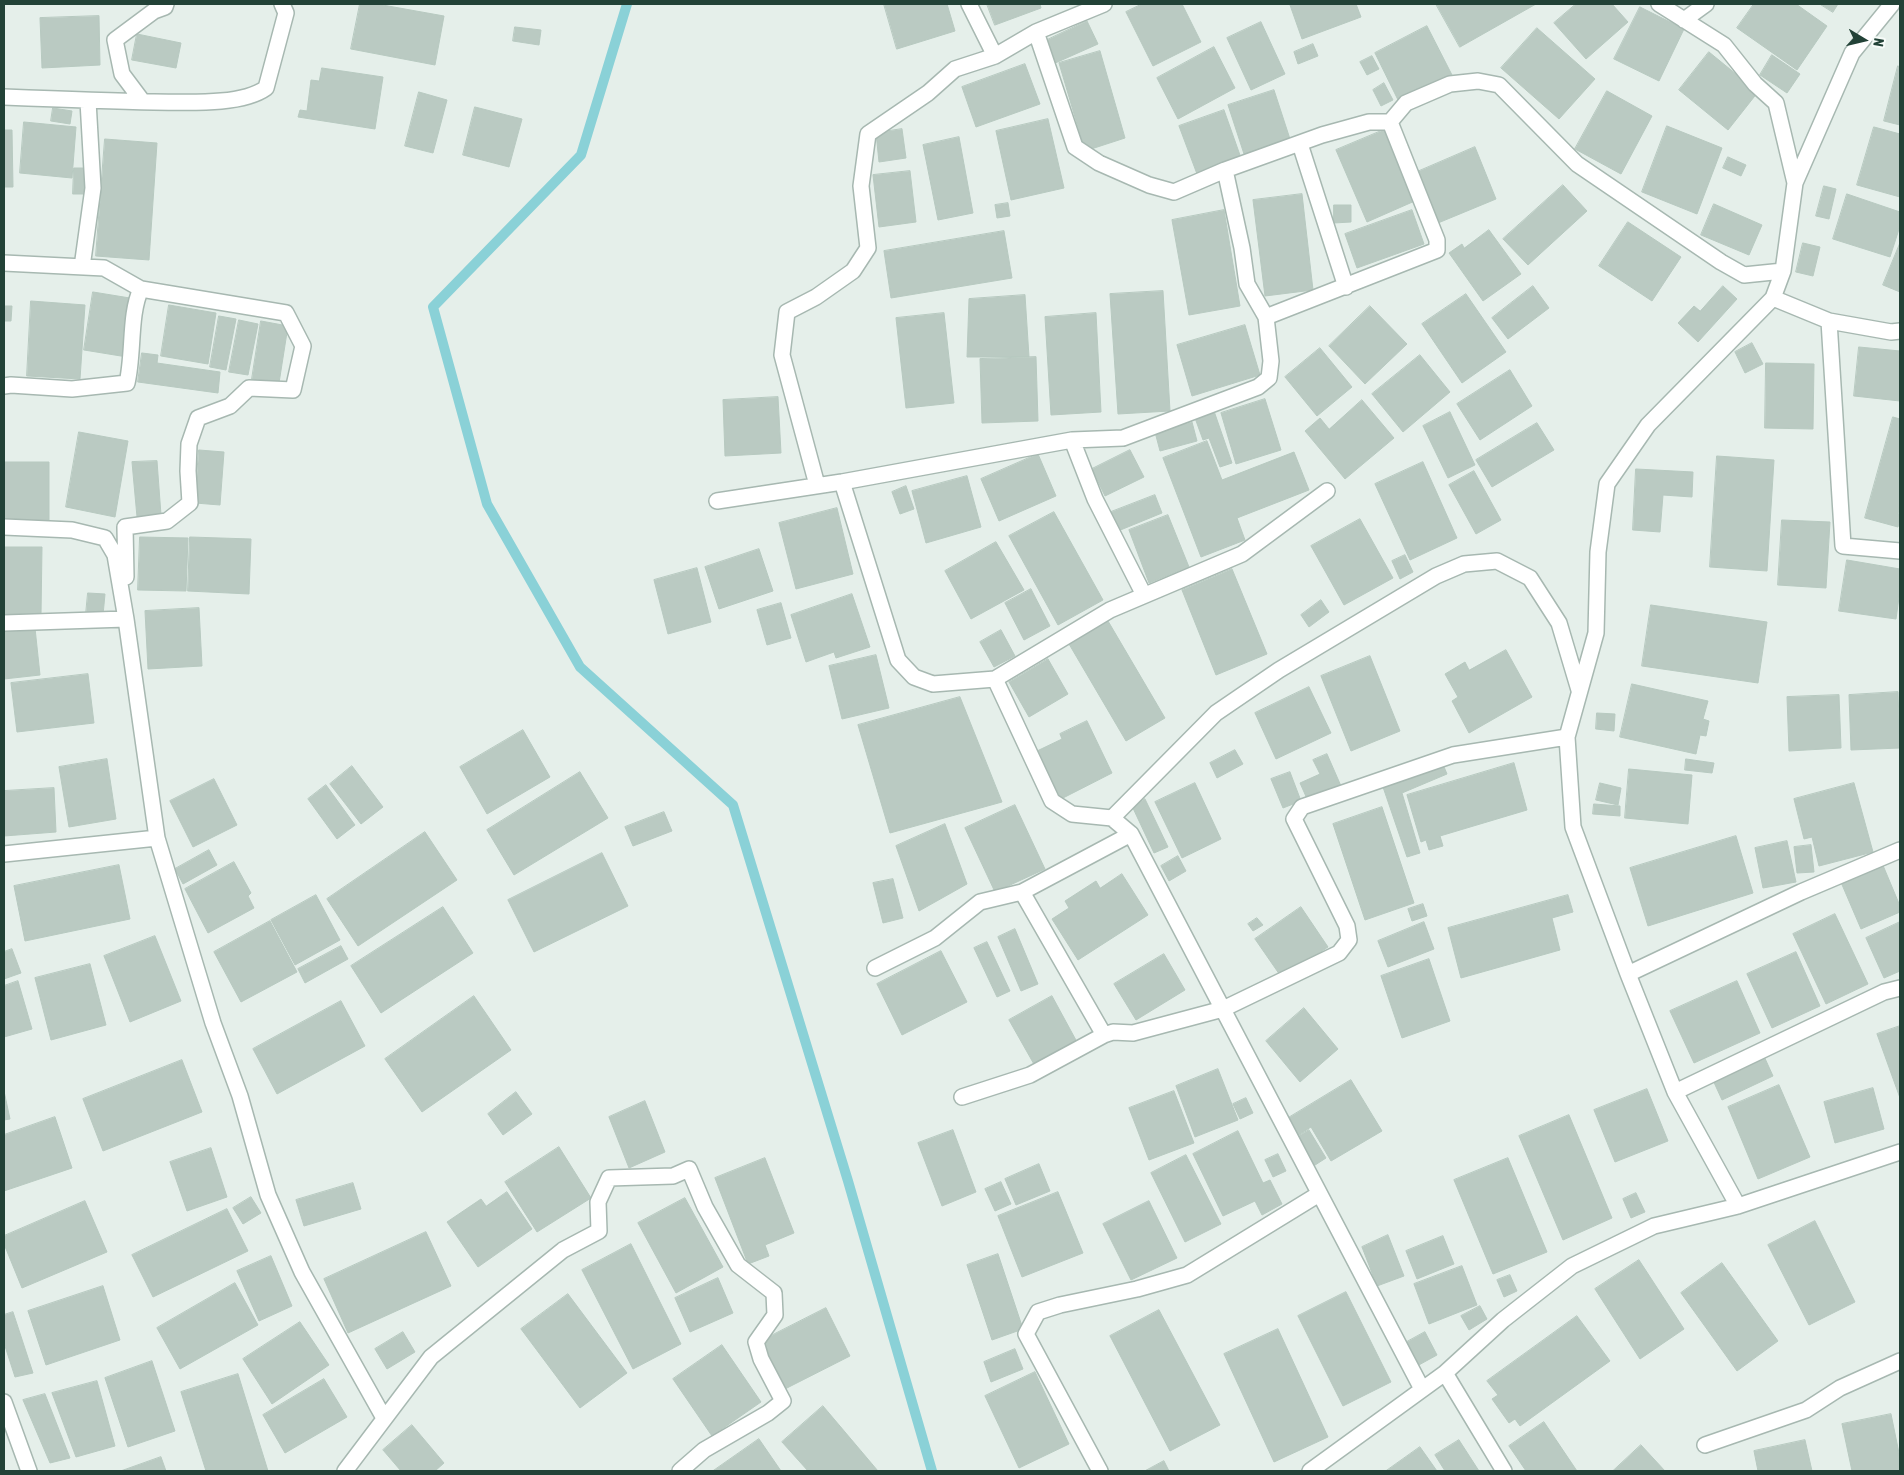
<!DOCTYPE html>
<html>
<head>
<meta charset="utf-8">
<style>
  body { margin:0 }
  #map { position:relative; width:1904px; height:1475px; overflow:hidden; background:#e5efea; font-family:"Asap Condensed",sans-serif }
  canvas { display:block }
  .frame { position:absolute; inset:0; border:5px solid #224237; pointer-events:none }
  .north { position:absolute; left:1839px; top:15px; width:50px; height:50px; -webkit-text-stroke:4px #f6fbf8; paint-order:stroke; rotate:99deg; font-size:14px; font-weight:700; line-height:20px; text-align:center; color:#224237 }
  .north::after { content:''; display:block; margin:auto; width:18px; height:22px; background:#224237; clip-path:polygon(50% 0,100% 100%,50% 72%,0 100%) }
</style>
</head>
<body>
<div id="map">
<canvas width="1904" height="1475"></canvas>
<div class="frame"></div>
<div class="north">N</div>
</div>
<script>
const context = document.querySelector('canvas').getContext('2d');
context.lineJoin = 'round';
function stroke(path, color, width, dash) {
  context.strokeStyle = color;
  context.lineWidth = width;
  context.lineCap = dash ? 'butt' : 'round';
  context.setLineDash(dash || []);
  context.stroke(path);
}
function paint(path, color) {
  context.fillStyle = color;
  context.fill(path, 'evenodd');
}
stroke(new Path2D(`
  M627,4l-46,151 -148,152 54,197 93,163 153,138 115,376 84,290`), '#8ad1d7', 10);
const building = new Path2D(`
  M360,4h17l67,12 -9,49 -84,-16z
  M884,4h63l8,27 -58,18z
  M987,4h53l1,4 -46,17z
  M1142,4h40l19,38 -48,24 -27,-54z
  M1294,4h62l5,13 -59,22 -12,-34z
  M1436,4h100l-76,43z
  M1576,4h36l16,18 -42,37 -32,-36z
  M1754,4h42l31,22 -30,44 -60,-42z
  M1820,4h18l-5,8z
  M1640,7l44,22 -25,52 -45,-22z
  M99,16l1,49 -58,3 -2,-50z
  M1087,21l11,23 -45,20 -10,-22z
  M1261,22l24,52 -34,16 -24,-52z
  M1427,26l25,49 -53,27 -24,-49z
  M515,27l26,3 -2,15 -26,-4z
  M1537,28l58,51 -36,40 -58,-51z
  M137,34l44,9 -5,25 -44,-8z
  M1313,44l5,12 -20,8 -4,-12z
  M1214,47l21,41 -57,31 -21,-41z
  M1100,51l25,87 -40,13 -26,-88z
  M1709,52l49,40 -30,38 -49,-40z
  M1772,55l28,19 -13,19 -27,-18z
  M1372,56l7,13 -12,6 -7,-13z
  M1025,64l15,40 -64,23 -14,-40z
  M1898,66l2,1v58l-16,-4z
  M322,68l61,9 -8,52 -77,-12 2,-7 7,1 4,-31 8,1z
  M1384,83l9,17 -12,6 -8,-16z
  M1274,90l16,49 -46,15 -16,-49z
  M1607,91l45,25 -31,58 -46,-25z
  M419,92l28,8 -14,53 -28,-7z
  M475,107l47,12 -13,48 -46,-12z
  M53,108l19,3 -2,13 -19,-3z
  M1224,110l17,48 -44,16 -18,-48z
  M1048,119l16,69 -53,12 -15,-69z
  M24,122l52,5 -4,51 -52,-5z
  M1667,126l55,22 -25,66 -55,-22z
  M1874,127l26,7v63l-43,-12z
  M902,129l4,29 -27,4 -3,-29z
  M1386,129l31,71 -50,22 -31,-72z
  M4,130h8l1,57h-9z
  M959,137l14,76 -35,7 -15,-75z
  M105,139l52,4 -8,117 -53,-4z
  M1475,147l21,52 -58,24 -21,-51z
  M1728,157l18,8 -5,11 -18,-8z
  M74,168h13v26h-14z
  M910,171l6,51 -37,5 -6,-52z
  M1563,185l24,26 -59,54 -25,-26z
  M1824,186l12,3 -7,30 -13,-3z
  M1302,194l11,96 -48,6 -12,-96z
  M1847,194l53,18v14l-10,31 -57,-18z
  M1008,203l2,13 -13,2 -2,-13z
  M1714,204l48,21 -13,30 -48,-20z
  M1334,205h17v17l-17,1z
  M1224,210l16,96 -51,9 -17,-95z
  M1412,210l12,34 -67,24 -12,-34z
  M1628,222l53,35 -29,44 -53,-35z
  M1489,230l32,44 -38,27 -34,-48 13,-9 2,4z
  M1004,231l8,47 -121,20 -7,-47z
  M1803,243l17,4 -7,29 -17,-4z
  M1900,243v49l-17,-7z
  M1533,286l16,22 -41,31 -16,-21z
  M1723,286l14,13 -39,43 -20,-19 16,-17 6,5z
  M1163,291l7,120 -52,3 -8,-120z
  M93,292l43,7 -9,58 -43,-7z
  M1466,294l40,58 -44,31 -40,-59z
  M1025,295l4,62h-62l2,-58z
  M31,301l54,4 -5,74 -53,-3z
  M169,305l47,8 -8,51 -47,-8z
  M4,306h8l-1,15h-7z
  M1370,306l37,38 -42,40 -36,-38z
  M944,313l10,90 -48,5 -10,-90z
  M1096,313l5,99 -50,3 -6,-98z
  M219,316l17,3 -10,51 -16,-3z
  M239,320l19,4 -10,51 -19,-3z
  M261,321l27,5 -9,57 -27,-4z
  M1245,325l15,50 -68,21 -15,-51z
  M1752,343l11,21 -18,9 -10,-21z
  M1859,347l41,4v50l-46,-5z
  M1320,348l32,39 -35,29 -32,-39z
  M142,353l16,2 -1,8 63,9 -2,21 -80,-11z
  M1420,355l30,37 -47,40 -31,-38z
  M1036,357l2,64 -56,2 -2,-64z
  M1766,363l48,1 -1,65 -48,-1z
  M1510,370l22,36 -52,34 -23,-36z
  M778,397l3,56 -56,3 -2,-56z
  M1265,399l16,51 -45,14 -15,-51z
  M1362,400l32,38 -49,41 -40,-48 15,-13 9,11z
  M1214,411l18,52 -12,4 -11,-29 -6,2 -8,-22z
  M1450,412l25,53 -27,13 -25,-52z
  M1893,417l7,2v86l-2,9h2v4l-2,9 -33,-9z
  M1192,422l5,19 -37,10 -5,-19z
  M1537,423l17,27 -62,37 -16,-27z
  M79,432l49,9 -13,76 -49,-10z
  M1207,441l15,39 72,-28 15,38 -72,28 8,22 -44,17 -38,-99z
  M199,450l25,2 -4,53 -25,-2z
  M1130,450l14,27 -39,19 -13,-27z
  M1038,454l18,42 -57,25 -18,-42z
  M1717,456l57,4 -7,111 -57,-4z
  M157,461l4,54 -24,2 -5,-55z
  M4,462h45v60h-45z
  M1423,462l34,76 -47,22 -35,-76z
  M1636,469l57,3 -1,25 -29,-2 -3,37 -27,-2z
  M1474,471l27,49 -25,14 -27,-49z
  M967,476l14,51 -55,16 -14,-52z
  M906,486l8,23 -14,5 -8,-22z
  M1155,495l7,18 -44,18 -7,-19z
  M837,508l16,66 -57,15 -17,-66z
  M1054,512l49,88 -45,25 -49,-89z
  M1168,515l21,52 -40,16 -20,-53z
  M1360,519l33,59 -49,27 -33,-59z
  M1782,520l48,2 -4,66 -48,-3z
  M140,537l48,1 -2,53 -48,-1z
  M190,537l61,2 -2,55 -61,-3z
  M996,542l28,48 -53,29 -26,-48z
  M4,547h38l-1,68h-37z
  M759,549l14,42 -54,18 -14,-42z
  M1405,555l8,17 -13,7 -8,-18z
  M1847,560l53,9v21l-4,29 -57,-8z
  M697,568l14,54 -43,12 -14,-54z
  M1232,569l35,85 -51,21 -34,-85z
  M1031,589l19,37 -26,14 -19,-37z
  M88,593l17,1 -2,21 -17,-1z
  M852,594l18,53 -34,11 -2,-6 -28,10 -15,-47z
  M1321,600l8,12 -20,15 -8,-12z
  M781,603l10,35 -24,7 -10,-35z
  M1651,605l116,17 -9,61 -116,-17z
  M199,608l3,58 -54,3 -3,-58z
  M1108,621l57,97 -39,23 -57,-97z
  M35,628l5,47 -36,4v-48z
  M1001,630l14,26 -21,11 -14,-25z
  M1506,650l26,47 -63,36 -17,-32 6,-4 -13,-23 20,-12 4,8z
  M876,655l13,53 -47,11 -13,-53z
  M1370,656l30,75 -49,20 -30,-75z
  M1048,659l20,35 -39,23 -20,-35z
  M88,674l6,49 -77,9 -6,-49z
  M1632,684l76,17 -5,18 6,2 -3,15 -6,-1 -4,19 -76,-17z
  M1309,687l22,46 -55,26 -21,-46z
  M1898,692l2,56 -49,2 -2,-55z
  M1839,695l2,53 -52,3 -2,-54z
  M960,697l42,105 -112,31 -32,-108z
  M1597,713l18,1 -1,17 -18,-2z
  M1087,721l25,52 -51,26 -24,-48 25,-12 -2,-5z
  M523,730l27,47 -63,37 -27,-47z
  M1235,750l8,14 -26,14 -7,-15z
  M1327,754l14,32 -33,15 -8,-18 20,-9 -7,-14z
  M107,759l9,60 -47,8 -10,-60z
  M1686,759l28,4 -2,10 -27,-3z
  M1442,762l5,12 -45,19 18,60 -13,4 -24,-70z
  M1514,763l13,47 -87,26 3,10 -14,4 -3,-10 -5,2 -14,-47z
  M352,766l31,41 -22,17 -31,-40z
  M1629,769l63,6 -4,49 -63,-6z
  M580,772l28,46 -94,57 -27,-45z
  M1290,772l11,29 -18,7 -12,-29z
  M214,779l23,46 -44,22 -23,-46z
  M1195,783l26,56 -39,19 -27,-56z
  M1600,783l21,5 -3,17 -22,-5z
  M1854,783l19,69 -54,14 -7,-29 -8,2 -10,-40z
  M326,785l29,40 -18,14 -29,-40z
  M54,788l2,44 -52,4v-45z
  M1145,799l23,48 -14,6 -22,-47z
  M1594,804l26,2v10l-27,-2z
  M1015,805l30,64 -50,23 -30,-64z
  M1382,807l32,96 -49,17 -32,-96z
  M664,812l8,19 -39,15 -8,-19z
  M945,824l22,60 -48,27 -23,-65z
  M425,832l32,48 -99,66 -31,-47z
  M1736,836l17,57 -105,33 -18,-58z
  M1787,841l9,41 -33,6 -8,-40z
  M1811,845l3,27 -17,1 -3,-26z
  M209,850l8,15 -34,19 -8,-15z
  M602,853l26,53 -94,46 -26,-52z
  M1178,856l8,15 -17,10 -8,-15z
  M234,862l17,31 -3,3 6,12 -46,25 -23,-44z
  M1882,863l18,43v6l-39,17 -21,-49z
  M119,865l11,54 -105,22 -11,-55z
  M1122,874l26,41 -70,45 -26,-41 17,-11 -4,-7 31,-20 4,7z
  M893,879l10,39 -20,5 -10,-40z
  M316,895l24,45 -45,25 -24,-45z
  M1568,895l5,17 -21,6 8,32 -99,28 -13,-50z
  M1423,904l4,12 -15,5 -4,-12z
  M443,907l30,46 -92,60 -30,-47z
  M1301,907l27,40 -46,31 -27,-39z
  M1835,914l33,70 -42,20 -33,-70z
  M1257,918l6,7 -10,6 -5,-7z
  M270,921l27,51 -56,30 -27,-50z
  M1424,922l10,27 -46,18 -10,-26z
  M1900,922v49l-16,7 -18,-40z
  M1015,929l23,55 -17,7 -23,-54z
  M155,936l26,65 -51,21 -26,-66z
  M987,942l23,49 -13,6 -23,-49z
  M341,946l7,13 -43,24 -7,-14z
  M12,949l9,24 -17,6v-27z
  M941,951l26,51 -65,33 -25,-51z
  M1796,952l24,54 -48,22 -25,-54z
  M1164,954l21,36 -49,30 -22,-36z
  M1429,959l21,62 -48,17 -21,-62z
  M90,964l16,61 -55,15 -16,-62z
  M18,981l14,48 -28,8v-51z
  M1737,981l23,52 -66,30 -24,-52z
  M474,996l37,54 -89,62 -37,-53z
  M1052,996l25,46 -42,24 -26,-46z
  M341,1001l24,45 -88,48 -24,-45z
  M1304,1008l34,41 -38,33 -34,-41z
  M1900,1026v72l-23,-64z
  M1763,1054l10,22 -51,24 -10,-22z
  M182,1060l20,52 -99,39 -20,-52z
  M1218,1069l20,51 -43,17 -19,-51z
  M1351,1080l31,51 -51,30 -20,-34 -16,10 -10,-17z
  M1779,1085l31,72 -52,22 -30,-72z
  M1873,1088l11,41 -49,14 -11,-41z
  M1647,1089l21,52 -53,21 -21,-52z
  M4,1091l6,28 -6,1z
  M1174,1091l20,52 -45,17 -20,-52z
  M516,1092l16,22 -29,21 -15,-21z
  M1246,1098l7,15 -13,6 -7,-15z
  M645,1101l20,51 -36,16 -20,-51z
  M1569,1115l43,103 -49,22 -44,-104z
  M55,1117l17,51 -68,23v-56z
  M953,1130l23,62 -34,14 -24,-63z
  M1309,1130l17,28 -14,9 -17,-29z
  M1238,1131l25,52 7,-3 12,24 -20,11 -7,-14 -32,15 -30,-62z
  M559,1147l32,51 -54,34 -32,-50z
  M211,1148l16,49 -40,14 -17,-49z
  M1278,1154l8,17 -13,6 -8,-17z
  M1186,1155l35,69 -36,18 -34,-69z
  M765,1158l29,75 -29,12 4,11 -21,8 -33,-86z
  M1508,1158l39,94 -54,22 -39,-94z
  M1039,1164l11,27 -34,14 -11,-26z
  M1001,1182l10,22 -16,7 -10,-22z
  M353,1183l8,26 -57,17 -8,-26z
  M507,1192l25,37 -54,38 -31,-45 34,-23 5,7z
  M1058,1192l25,61 -61,24 -24,-61z
  M1636,1193l9,19 -14,6 -8,-19z
  M251,1197l10,16 -18,11 -10,-16z
  M685,1198l38,69 -47,26 -38,-70z
  M85,1201l22,51 -85,36 -18,-44v-8z
  M1149,1201l28,57 -46,22 -28,-56z
  M227,1209l21,42 -95,46 -21,-42z
  M1815,1221l40,81 -46,23 -41,-80z
  M426,1232l25,54 -103,47 -24,-54z
  M1388,1235l16,41 -27,10 -15,-39z
  M1443,1236l11,28 -37,15 -11,-28z
  M631,1244l50,100 -48,25 -51,-99z
  M998,1254l25,75 -31,11 -25,-75z
  M271,1256l21,50 -33,15 -22,-50z
  M1639,1260l45,69 -44,30 -45,-70z
  M1722,1263l56,78 -41,30 -56,-78z
  M1462,1266l15,39 -48,19 -15,-40z
  M1510,1275l7,16 -13,6 -7,-17z
  M718,1278l15,35 -43,19 -15,-34z
  M235,1283l23,42 -78,44 -23,-41z
  M103,1286l17,54 -74,25 -18,-54z
  M1346,1292l45,90 -48,24 -45,-90z
  M568,1294l59,79 -47,35 -59,-79z
  M1480,1306l7,13 -18,11 -8,-14z
  M826,1308l24,48 -69,35 -21,-41 7,-4 -4,-6z
  M1159,1310l61,115 -50,26 -60,-115z
  M13,1312l20,61 -18,4 -11,-34v-28z
  M1577,1316l33,45 -90,65 -5,-7 -6,4 -17,-24 6,-4 -11,-14z
  M300,1322l29,43 -57,39 -29,-45z
  M1278,1329l50,108 -54,25 -50,-108z
  M403,1332l12,20 -28,17 -12,-20z
  M1425,1332l12,23 -20,11 -12,-23z
  M722,1345l39,57 -49,34 -39,-57z
  M1015,1349l8,20 -32,13 -7,-20z
  M152,1361l23,70 -47,16 -23,-69z
  M1035,1372l34,72 -50,24 -34,-72z
  M238,1374l30,97h-62l-25,-79z
  M324,1379l23,38 -62,36 -22,-38z
  M97,1381l18,65 -39,11 -24,-64z
  M45,1394l25,64 -20,5 -27,-63z
  M823,1406l55,65h-70l-26,-29z
  M1891,1414l9,44v13h-48l-10,-47z
  M1544,1422l33,49h-51l-17,-25z
  M412,1425l32,38 -9,8h-34l-18,-21z
  M759,1439l22,32h-68z
  M1459,1440l20,31h-34l-10,-16z
  M1805,1440l7,31h-54l-4,-20z
  M1641,1445l24,26h-52z
  M1420,1447l17,24h-51z
  M161,1457l5,14h-45z
  M1164,1461l5,10h-24z`);
paint(building, '#bacac2');
stroke(building, '#b7c9c0', 1);
const street = new Path2D(`
  M969,4l26,52
  M1659,4l65,41 31,39 21,19 19,80
  M1684,20l22,-16
  M1036,32l39,115 24,16 50,22 25,7 51,-22 97,-35 47,-13h21l16,-19 44,-19 28,-3 21,4 78,79 144,98 23,13 39,-4
  M4,97c50,2 100,4 150,5 31,0 87,4 112,-14l20,-75 -4,-9
  M143,102l-21,-28 -7,-34 39,-29 11,-4 1,-3
  M1300,144l46,143
  M4,263l100,5 37,21 145,24 17,33 -10,44 -44,-2 -19,18 -32,12 -9,26 -1,27 2,32 -23,18 -42,6 1,50
  M82,267l11,-79 -5,-87
  M1773,298l56,23 62,11 9,-1
  M1266,317l171,-67v-10l-47,-118
  M1829,321l14,225 57,5
  M4,386l7,-1 61,4 55,-6c7,-29 2,-69 14,-94
  M1072,440l23,59 49,96
  M842,482l56,178 16,17 19,7 62,-5 115,-69 132,-56 85,-63
  M817,485l-35,-130 5,-43 29,-15 37,-26 15,-23 -7,-62 7,-52 60,-41 27,-24 40,-13 41,-24 68,-28
  M717,501l125,-19 230,-42 51,-2 135,-51 11,-9 2,-17 -5,-44 -19,-33 -5,-36 -17,-78
  M4,527l68,3 33,8 10,17 11,64 31,219 56,185 27,73 28,99 34,77 82,146
  M4,623l122,-4
  M995,679l57,122 20,13 40,4 19,16 291,555
  M1112,818l104,-105 63,-43 157,-94 28,-12 33,-3 33,17 29,45 20,67
  M4,854l153,-16
  M1022,892l82,143 9,-3 20,1 90,-24 116,-56 10,-13 -2,-14 -53,-107 8,-12 151,-52 114,-18
  M875,968l60,-30 45,-36 42,-10 109,-58
  M1628,974l173,-82 99,-42
  M1675,1092l209,-100 16,-4
  M962,1097l68,-22 74,-40
  M1738,1206l-63,-114 -47,-118 -55,-147 -6,-90 29,-104 2,-81 9,-68 41,-59 125,-127 10,-27 12,-88 57,-130 40,-49
  M1445,1373l59,98
  M4,1402l25,69
  M1705,1445l101,-35 34,-22 60,-27
  M345,1471l86,-114 132,-107 36,-19 -1,-29 11,-24 64,-2 16,-7 16,38 33,58 36,28 1,22 -19,27 5,17 22,42 -15,12 -64,37 -24,21
  M1100,1471l-74,-137 12,-22 22,-7 77,-16 50,-14 132,-81
  M1310,1471l135,-98 58,-53 69,-54 82,-40 84,-20 162,-54`);
stroke(street, '#a7b8b1', 18);
stroke(street, '#fff', 15);
</script>
</body>
</html>
